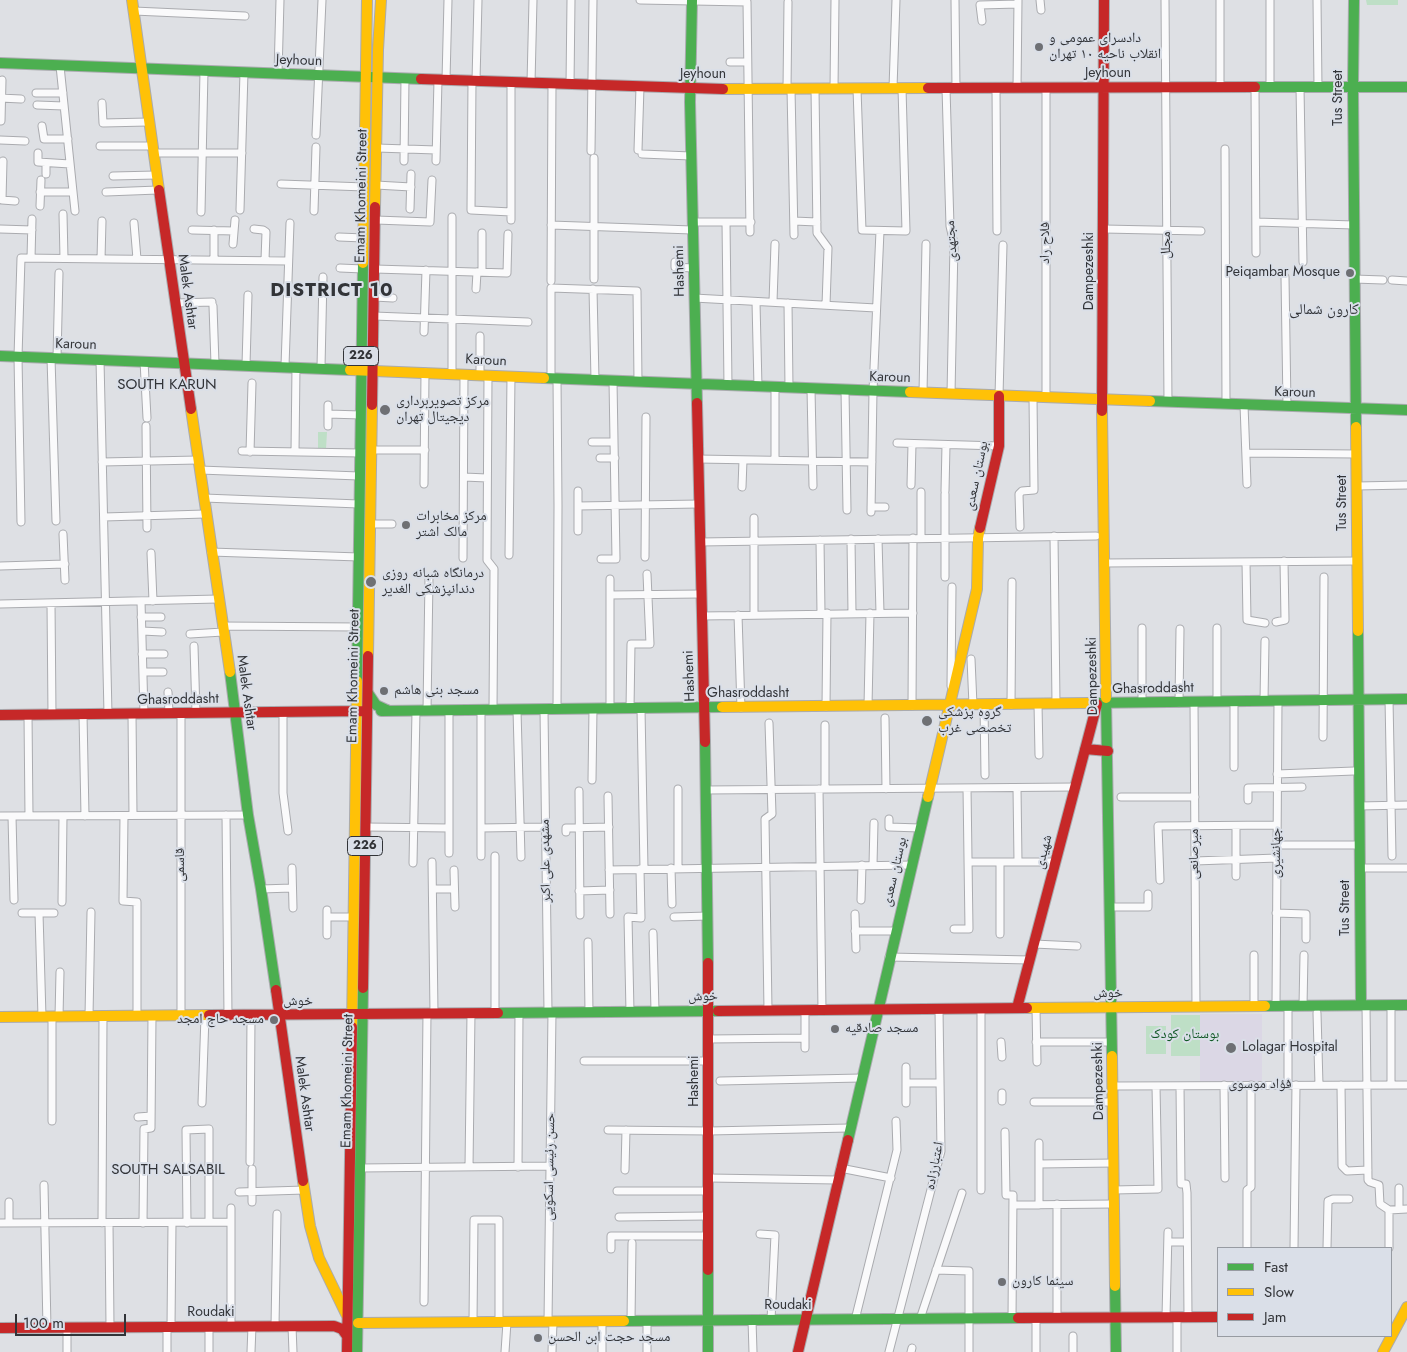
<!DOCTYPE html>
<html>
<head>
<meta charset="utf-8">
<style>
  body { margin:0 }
  #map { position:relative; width:1407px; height:1352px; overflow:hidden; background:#dee0e4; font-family:Jost,sans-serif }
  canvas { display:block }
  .legend { position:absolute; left:1217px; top:1247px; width:175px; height:90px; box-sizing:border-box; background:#dadfe8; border:1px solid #979ba2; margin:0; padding:6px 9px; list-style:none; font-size:15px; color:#323438 }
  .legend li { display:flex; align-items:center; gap:10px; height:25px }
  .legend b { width:25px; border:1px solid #979ba2 }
  .scale { position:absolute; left:15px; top:1314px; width:111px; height:22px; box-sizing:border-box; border:2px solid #323438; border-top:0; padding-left:6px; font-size:15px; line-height:18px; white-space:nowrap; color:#323438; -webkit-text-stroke:4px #dadfe8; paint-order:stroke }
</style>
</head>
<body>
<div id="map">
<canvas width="1407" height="1352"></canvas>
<ul class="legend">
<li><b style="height:6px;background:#4caf50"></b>Fast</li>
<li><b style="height:6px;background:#ffc107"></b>Slow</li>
<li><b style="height:6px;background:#c62828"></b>Jam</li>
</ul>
<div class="scale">100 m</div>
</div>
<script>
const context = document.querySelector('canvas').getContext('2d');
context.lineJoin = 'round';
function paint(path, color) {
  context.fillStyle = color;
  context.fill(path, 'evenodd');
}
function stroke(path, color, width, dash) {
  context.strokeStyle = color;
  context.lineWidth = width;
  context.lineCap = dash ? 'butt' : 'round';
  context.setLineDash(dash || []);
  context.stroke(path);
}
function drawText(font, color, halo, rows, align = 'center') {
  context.font = font + ' Jost,"Noto Naskh Arabic",sans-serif';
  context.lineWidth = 4;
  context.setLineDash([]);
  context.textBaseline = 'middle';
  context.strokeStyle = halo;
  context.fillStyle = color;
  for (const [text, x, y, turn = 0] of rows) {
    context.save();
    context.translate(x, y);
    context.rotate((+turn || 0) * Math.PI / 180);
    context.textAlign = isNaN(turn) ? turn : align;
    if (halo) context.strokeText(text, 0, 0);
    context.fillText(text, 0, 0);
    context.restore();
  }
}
paint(new Path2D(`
  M1200,1014h62v68h-62z`), '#dbd7e5');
paint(new Path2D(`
  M1366,0h32v5h-31z
  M318,432h9l-1,17h-8z
  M1171,1015h29v41h-29z
  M1146,1026h20v28h-20z`), '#bedfc6');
const street = new Path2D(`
  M640,0l107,2 3,230
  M955,0l1,88
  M1040,0l1,10
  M1165,0l3,402
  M1220,0v88
  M1317,0l1,87
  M134,11l111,5
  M982,21l-2,-16 38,-1
  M730,62h17
  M60,66l15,145
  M278,74l2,-74
  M446,80l2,-80
  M472,81l-1,129 40,2
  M476,81l2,-81
  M511,82v138
  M531,83l2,-83
  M570,85l1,-85
  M1255,87l1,166
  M1270,87v-87
  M1300,87l3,175
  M893,88l3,-88
  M946,88l4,138 4,18 -3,150
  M996,88l1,143
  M1017,88l1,-88
  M787,89l1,-87
  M791,89l3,146
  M815,89l2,144 11,15 -2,57
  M834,89l1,-89
  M857,89l5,141 44,1 -4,-143
  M36,93h27
  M0,98l21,1
  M102,103l1,20 45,-1
  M37,105l27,1
  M1,121l1,-41
  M42,126l2,13h24
  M316,135l6,-135
  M0,140l25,1
  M100,146h52
  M377,148l59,2
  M1225,149l1,255
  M638,150l2,-63
  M591,151l2,-151
  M38,153v9l32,2
  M153,153h89
  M642,154l49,2
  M3,161l-1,39 13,1
  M404,161l1,-83
  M436,161l2,-81
  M46,174v-11
  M113,176l43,-1
  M281,184l84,3
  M376,185l35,2
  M40,192h33
  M106,192l52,-2
  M40,206l1,-26
  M410,209l1,-35
  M240,210l4,-138
  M314,211l2,-64
  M201,212l3,-141
  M63,214l1,44
  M376,220l54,2 2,-42
  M794,221l23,1
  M692,222h59
  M726,222l2,164
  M1256,222l98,3
  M134,223l3,36
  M551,225l141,5
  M0,229l32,1
  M254,229l9,1 3,2 -1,28
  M1104,229l97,2
  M192,230l42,1
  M482,233v39
  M339,237l25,1
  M233,244l2,-24
  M31,258l1,-39
  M101,259l1,-38
  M214,260v-30
  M675,262v5l18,1
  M340,268l23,1
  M375,269l132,4 1,-39
  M1285,277l2,129
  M594,279v-121
  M1354,279l29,1
  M1392,280l15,1
  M551,281l1,-197
  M476,289l1,-17
  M593,289l2,91
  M374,297l19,1
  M694,298l182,10
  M756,302l2,85
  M773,302l2,-58
  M176,303l36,-1
  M788,303l1,85
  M213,306l2,58
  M374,316l154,6
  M424,332l2,-62
  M51,358l5,163
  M57,358l2,-85
  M100,360l8,354
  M144,361l3,57
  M246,365l2,-70
  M285,366l5,-143
  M321,367l2,-90
  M452,373v-156
  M480,374v-38
  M488,375l-1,185 7,9 -1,141
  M551,378v-90l86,3 1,91
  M557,378l1,128 -1,203
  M811,389l2,97
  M845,390l2,120
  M923,393l3,-149
  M999,396l4,-151
  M1046,397v-309
  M1244,405l3,79
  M328,414l33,1
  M146,426l1,102
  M328,426v-21
  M592,442h22
  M897,443l102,3
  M372,450h53
  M242,451l118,2
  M250,452l2,-69
  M295,452l1,-85
  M1246,453l110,1
  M600,458h15
  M698,459l174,3
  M775,460v-73
  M102,462l96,-2
  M200,470l159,6
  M464,477l23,1
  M424,484l1,-112
  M911,485l1,-41
  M1357,486l50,-1
  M742,487l1,-27
  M578,491v40
  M945,491l1,-46
  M204,498l155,6
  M578,506l121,-2
  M871,507h14
  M871,512l2,-121 7,-160
  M104,517l101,-3
  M754,518v97
  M21,522l-3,-165 3,-99 267,3
  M371,524h21
  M1020,527l-1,-33 3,-3 12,-1v-2l-1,-91
  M63,534l2,46
  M1054,536l2,168
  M921,538v-46
  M851,539l1,74
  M878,539l2,74
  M820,540l1,73
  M700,542l396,-6
  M211,552l148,5
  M151,553l2,48
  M509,555l2,-179
  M645,557l1,-140
  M463,558l1,-184
  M601,559h15l-3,-178
  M1246,562l1,58 18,3
  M1105,563l252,-2
  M0,566l65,-2
  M945,577v-83
  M610,595l91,-1
  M141,601l3,113
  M51,603l1,112
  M0,604l218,-5
  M738,615l3,93
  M702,616l211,-3
  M141,617h20
  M1276,622l9,-2 -1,-59
  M222,626l136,1
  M1142,628v75
  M142,631l20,1
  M190,634l33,-2
  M194,646l2,67
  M142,654h22
  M971,659l2,46
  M143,672h20
  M951,686l1,-99
  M168,692l1,21
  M1389,699l3,157
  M1264,701l1,-60
  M1194,702l2,305
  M1217,702v-74
  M1179,703l1,-74
  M1038,704l1,51
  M984,705l1,70
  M1011,705l1,-123
  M868,706l2,-93
  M912,706l1,-168
  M826,707l1,-94
  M610,709v-130
  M630,709l1,-65h19l-3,-70
  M641,709l3,160
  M481,710v146
  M517,710l4,147
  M544,710l4,302
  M427,711l2,-133
  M449,711v142
  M283,712v81l5,38
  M181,713v303
  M83,714l2,102
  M132,714l1,101
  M28,715l1,101
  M885,718l1,71
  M1323,737l1,-160
  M1234,767v-65
  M1277,774l77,-3
  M592,780l1,-71
  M1017,788l1,74
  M678,789v79
  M819,789l3,221
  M825,789v-64
  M706,790l369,-3
  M579,791l1,124
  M608,796l2,118
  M1121,797h74
  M1248,800v-12l54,-1
  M1359,806l48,-1
  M226,815l2,201
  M0,816l248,-1
  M12,816l2,84
  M124,816l-1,85 14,1v114
  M889,819v8l31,1
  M366,827l83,1
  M481,828l64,-1
  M566,832v-4l43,-1
  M1277,845h82
  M495,856v157
  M1195,861l82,-3
  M432,862l2,151
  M968,862h88
  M1000,862v72
  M413,863l3,-152
  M873,865l1,-42
  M292,868l1,40
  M671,868l1,36
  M1360,868h47
  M454,870l1,37
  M609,870l302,-5
  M1236,876v-50
  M1160,880l-2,-54 119,-1
  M261,889l31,-1
  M433,889h21
  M579,891l31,-1
  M861,900l1,-35
  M62,902l1,-86
  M1110,907h38v-13
  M327,910v25
  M22,913h32
  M39,913l3,104
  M1276,913l30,1v25
  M855,914l1,35
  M327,917h25
  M674,917l34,-1
  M954,929h15l-2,-141
  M855,931h41
  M653,933l2,78
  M588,942l1,70
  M1034,944l43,2
  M889,957l141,3
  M1366,1005l2,175 2,2 9,3 1,19 9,6
  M1254,1006v-51
  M1276,1006l2,-305
  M1303,1006l1,-51
  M981,1008v182
  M1036,1008l1,54
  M768,1010l-3,-191 7,-5 -3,-91
  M805,1010v38
  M630,1012l-2,-95 13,1 -1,-49
  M1317,1013l2,72
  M89,1016l2,-104
  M52,1017v104
  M59,1017l1,-45
  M709,1039l96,-1
  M1001,1042l1,15
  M1036,1042h76
  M584,1061h125
  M906,1067v36
  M720,1081l141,-3
  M906,1083h34
  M1224,1085l1,93
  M1288,1085v-79
  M1341,1085l1,81 5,5 21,-1
  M1391,1085v-80
  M1112,1086l295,-1
  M1180,1086l1,98h5l1,9 1,124
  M1002,1101v-8
  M1034,1102h79
  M202,1103l3,-87
  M138,1117l13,-1
  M608,1130l101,1 140,-3
  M1005,1132l1,63h7l-1,123
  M250,1162l1,-146
  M1039,1164l75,-1
  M469,1167l2,-154
  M518,1167l1,-154
  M360,1168l190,-2
  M840,1168l51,10
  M252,1169v33
  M625,1170l1,-40
  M709,1178l128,2
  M44,1185l3,143
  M1114,1190l44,-1 -2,-103
  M617,1191h92
  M239,1192l66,-2
  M1057,1204v114
  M1013,1205l101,-1
  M1039,1205v-62
  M231,1208v118
  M1399,1209v-21
  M1389,1210v38
  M1389,1210l18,-1
  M619,1217l89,-1
  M0,1223l231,-1
  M9,1223v-21
  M102,1223l1,-207
  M109,1223l1,104
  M143,1223l1,-94 7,-1 1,-112
  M187,1223l-1,-93 23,-1v93
  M760,1234l15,1 -4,85
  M1168,1242h19
  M1247,1248v-58l4,-3v-102
  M1294,1248l2,-163
  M1327,1248l1,-47 5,-2h16
  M611,1249v-13h97
  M936,1270l33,1v81
  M424,1302l3,-289
  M1166,1317l2,-85
  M1036,1318v34
  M920,1319l42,-126
  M752,1320l1,32
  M855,1320l42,-170 -1,-29
  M602,1321v31
  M631,1321l1,-78
  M647,1321v31
  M473,1322l1,-102h25v102
  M548,1322l4,-310
  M275,1326l2,-112
  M292,1326l1,26
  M167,1327v25
  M171,1327l1,-104
  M67,1328v24
  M209,1352v-25
  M251,1352l1,-26
  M505,1352l2,-30
  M552,1352l1,-30
  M889,1352l52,-201 -2,-142
  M911,1352l1,-4
  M1073,1352v-16
  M1177,1352v-35`);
const fast = new Path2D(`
  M692,0l-2,102 7,301
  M1354,0l-1,87 3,340
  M0,63l421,16
  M1255,87h152
  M0,356l350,14
  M544,378l366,14
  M1150,401l257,9
  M1358,631l3,374
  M230,672l18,143 13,74 15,101
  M357,681l6,-418
  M368,693l8,12 13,6
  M1106,698l6,358
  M1089,703l318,-4
  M381,711l341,-4
  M705,742l3,221
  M1265,1006l142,-1
  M498,1013l220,-2
  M848,1140l80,-343
  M1115,1286l1,66
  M624,1321l394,-3
  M357,1352l6,-364
  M708,1352v-82`);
const slow = new Path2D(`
  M132,0l27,190
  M723,89l205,-1
  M375,207l3,-157 3,-50
  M363,263l4,-263
  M350,370l194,8
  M910,392l240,9
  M191,409l39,263
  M1102,411l4,287
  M1356,427l2,204
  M368,656l4,-251
  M722,707l367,-4
  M928,797l49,-208 1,-51 2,-10
  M1027,1008l238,-2
  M0,1017l209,-2
  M352,1027l5,-346
  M1112,1056l3,230
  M303,1181l7,45 9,32 27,56
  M358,1323l266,-2
  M1383,1352l24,-45`);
const jam = new Path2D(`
  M421,79l302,10
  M928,88l327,-1
  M159,190l32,219
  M697,403l8,339
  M372,405l3,-198
  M1102,411l2,-411
  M980,528l19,-82v-50
  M0,715l364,-4
  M1085,749l23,2
  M708,963v307
  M363,988l5,-332
  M276,990l27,191
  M1017,1008l80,-304
  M718,1011l309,-3
  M209,1015l289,-2
  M1018,1318l200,-1
  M0,1328l334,-2 8,3 5,7
  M347,1352l5,-325
  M798,1352l50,-212`);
stroke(street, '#aaabaf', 9);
stroke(fast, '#aaabaf', 12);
stroke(slow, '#aaabaf', 12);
stroke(jam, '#aaabaf', 12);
stroke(street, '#fafafb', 7);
stroke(fast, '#4caf50', 10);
stroke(slow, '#ffc107', 10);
stroke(jam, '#c62828', 10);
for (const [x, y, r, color] of [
  [1039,47,5,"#6e7074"],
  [1350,273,5,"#6e7074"],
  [385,410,6,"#6e7074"],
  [406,525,5,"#6e7074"],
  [371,582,6,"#6e7074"],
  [384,691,5,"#6e7074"],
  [927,721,6,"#6e7074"],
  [274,1020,5,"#6e7074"],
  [835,1029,5,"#6e7074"],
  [1231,1048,6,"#6e7074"],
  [1002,1282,5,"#6e7074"],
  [538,1338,5,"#6e7074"]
]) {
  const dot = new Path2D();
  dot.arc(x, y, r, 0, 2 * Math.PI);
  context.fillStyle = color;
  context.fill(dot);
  stroke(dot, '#dadfe8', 2);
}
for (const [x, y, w] of [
  [361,356,35],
  [365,846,35]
]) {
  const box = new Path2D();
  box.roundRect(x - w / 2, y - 9.5, w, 19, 4);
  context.fillStyle = '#dadfe8';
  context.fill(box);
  stroke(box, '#323438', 1);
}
drawText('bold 12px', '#323438', null, [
  ["226",361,356],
  ["226",365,846]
]);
drawText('14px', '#323438', '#dadfe8', [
  ["دادسرای عمومی و",1049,39],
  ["انقلاب ناحیه ۱۰ تهران",1049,55],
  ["Peiqambar Mosque",1340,273,"right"],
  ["مرکز تصویربرداری",396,402],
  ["دیجیتال تهران",396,418],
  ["مرکز مخابرات",416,517],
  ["مالک اشتر",416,533],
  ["درمانگاه شبانه روزی",382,574],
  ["دندانپزشکی الغدیر",382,590],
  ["مسجد بنی هاشم",394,691],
  ["گروه پزشکی",938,713],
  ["تخصصی غرب",938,729],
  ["مسجد حاج امجد",264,1020,"right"],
  ["مسجد صادقیه",845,1029],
  ["Lolagar Hospital",1242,1048],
  ["سینما کارون",1012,1282],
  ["مسجد حجت ابن الحسن",548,1338]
], 'left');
drawText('14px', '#323438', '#dadfe8', [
  ["Jeyhoun",299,61,2],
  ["Jeyhoun",1108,74],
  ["Jeyhoun",703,75],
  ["Tus Street",1339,98,-90],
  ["Emam Khomeini Street",362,196,-89],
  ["مجتهدی",952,241,-94],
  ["فلاح راد",1046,243,-90],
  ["مجلل",1167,245,-90],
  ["Hashemi",680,271,-91],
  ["Dampezeshki",1090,271,-90],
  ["Malek Ashtar",187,292,82],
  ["Karoun",76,345,2],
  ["Karoun",486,361,3],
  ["Karoun",890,378,2],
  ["Karoun",1295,393,2],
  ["بوستان سعدی",977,476,-78],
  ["Tus Street",1343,503,-90],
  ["Emam Khomeini Street",354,676,-89],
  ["Hashemi",690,676,-92],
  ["Dampezeshki",1093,676,-91],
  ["Ghasroddasht",1153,689,-1],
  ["Malek Ashtar",246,693,82],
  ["Ghasroddasht",748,694],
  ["Ghasroddasht",178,700,-1],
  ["شهیدی",1044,852,-75],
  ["جهانشیری",1277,853,-90],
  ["میرصانعی",1195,854,-90],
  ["مشهدی علی اکبر",546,861,-91],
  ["قاسمی",181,865,-90],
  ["بوستان سعدی",895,872,-77],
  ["Tus Street",1346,908,-90],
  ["خوش",1108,994],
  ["خوش",703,997,-1],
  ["خوش",298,1002],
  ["Emam Khomeini Street",348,1081,-89],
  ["Hashemi",695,1081,-90],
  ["Dampezeshki",1099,1081,-91],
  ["فؤاد موسوی",1260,1085],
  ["Malek Ashtar",304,1094,82],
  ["اعتبارزاده",935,1166,-79],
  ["حسن رئیسی اسکویی",550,1167,-89],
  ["Roudaki",788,1306],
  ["Roudaki",211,1313]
]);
drawText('14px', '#115926', '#dadfe8', [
  ["بوستان کودک",1185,1035]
]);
drawText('15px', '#323438', '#dadfe8', [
  ["کارون شمالی",1324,310],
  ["SOUTH KARUN",167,385],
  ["SOUTH SALSABIL",168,1170]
]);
context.letterSpacing = '1px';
drawText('bold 19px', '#323438', '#dadfe8', [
  ["DISTRICT 10",332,291]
]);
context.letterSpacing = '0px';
</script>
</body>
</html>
